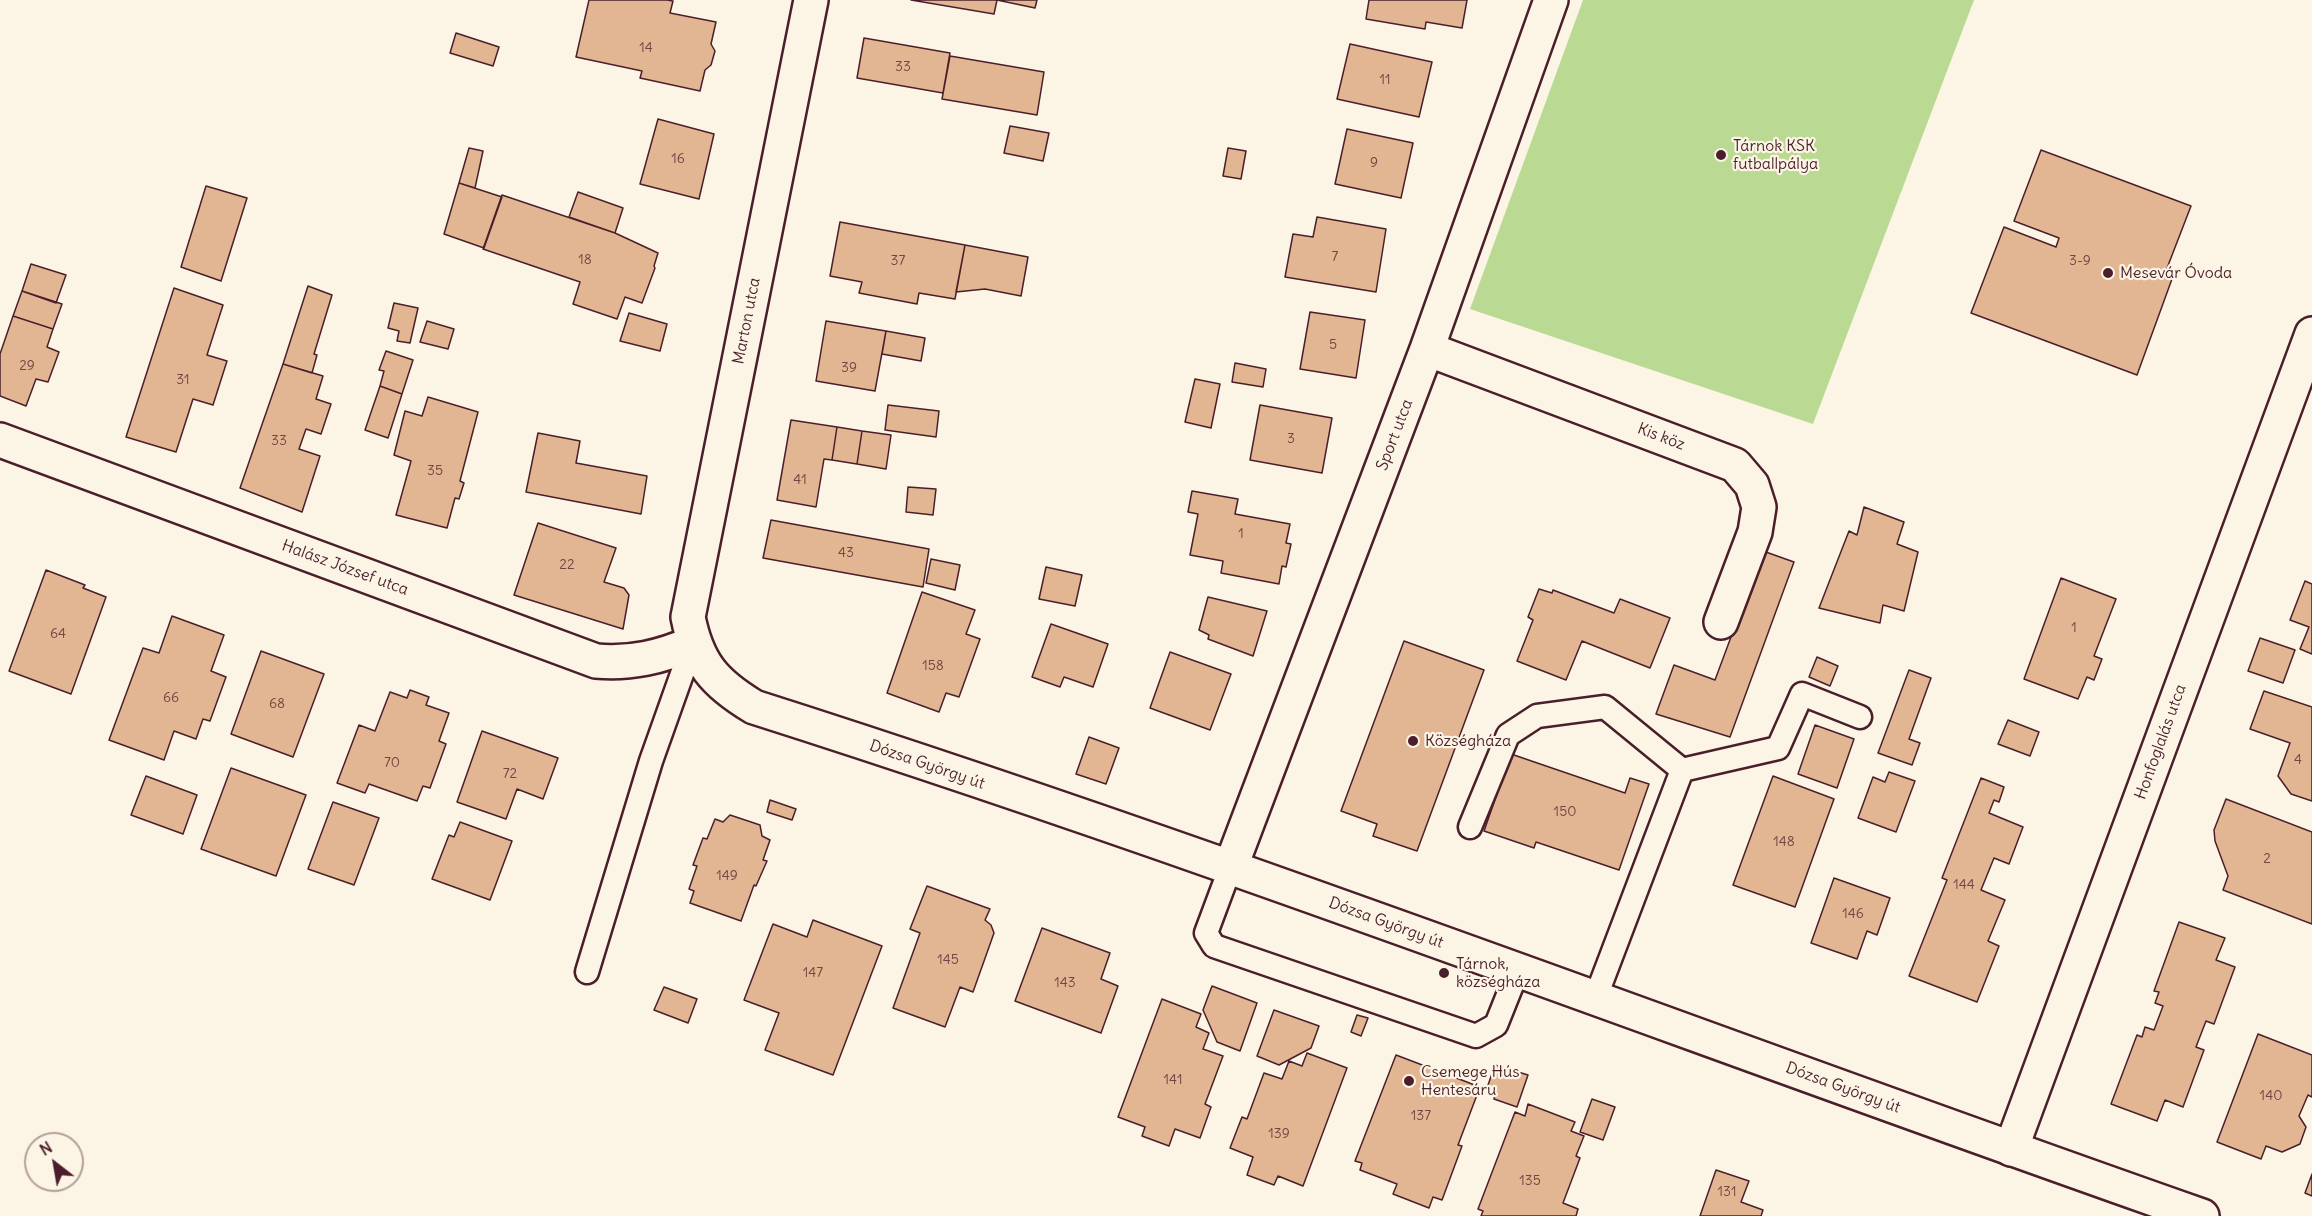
<!DOCTYPE html>
<html>
<head>
<meta charset="utf-8">
<style>
  body { margin:0 }
  #map { position:relative; width:2312px; height:1216px; overflow:hidden; background:#fcf5e5; font-family:Delius,sans-serif }
  canvas { display:block }
  .north { position:absolute; left:24px; top:1132px; width:60px; height:60px; box-sizing:border-box; background:#fcf5e5; border:2px solid #b59f9b; border-radius:50%; rotate:329deg; font-size:16px; font-weight:700; line-height:24px; text-align:center; color:#4a1f2b }
  .north::after { content:''; display:block; margin:auto; width:21px; height:27px; background:#4a1f2b; clip-path:polygon(50% 0,100% 100%,50% 72%,0 100%) }
</style>
</head>
<body>
<div id="map">
<canvas width="2312" height="1216"></canvas>
<div class="north">N</div>
</div>
<script>
const context = document.querySelector('canvas').getContext('2d');
context.lineJoin = 'round';
function paint(path, color) {
  context.fillStyle = color;
  context.fill(path, 'evenodd');
}
function stroke(path, color, width, dash) {
  context.strokeStyle = color;
  context.lineWidth = width;
  context.lineCap = dash ? 'butt' : 'round';
  context.setLineDash(dash || []);
  context.stroke(path);
}
function drawText(font, color, halo, rows, align = 'center') {
  context.font = font + ' Delius,sans-serif';
  context.lineWidth = 4.5;
  context.setLineDash([]);
  context.textBaseline = 'middle';
  context.strokeStyle = halo;
  context.fillStyle = color;
  for (const [text, x, y, turn = 0] of rows) {
    context.save();
    context.translate(x, y);
    context.rotate((+turn || 0) * Math.PI / 180);
    context.textAlign = isNaN(turn) ? turn : align;
    if (halo) context.strokeText(text, 0, 0);
    context.fillText(text, 0, 0);
    context.restore();
  }
}
paint(new Path2D(`
  M1583,0h391l-161,424 -343,-115z`), '#bada93');
const building = new Path2D(`
  M589,0h78l6,1 -3,12 46,9 -5,22 4,7 -4,14 -6,5 -5,21 -60,-13 2,-7 -66,-14z
  M911,0h86l-3,14z
  M997,0h40l-2,8z
  M1369,0h98l-5,28 -36,-6 -1,7 -59,-10z
  M456,33l43,14 -6,19 -43,-13z
  M864,38l86,15 -7,40 -86,-15z
  M1350,44l82,18 -13,55 -82,-18z
  M950,56l94,16 -7,43 -95,-16z
  M658,119l56,15 -15,65 -59,-15z
  M1010,126l39,7 -6,28 -39,-8z
  M1347,129l66,14 -12,55 -66,-14z
  M469,148l14,3 -8,37 -16,-5z
  M1228,148l18,3 -5,28 -18,-3z
  M2041,150l150,56 -27,70 8,3 -35,96 -166,-62 33,-86 52,20 3,-9 -45,-17z
  M459,183l43,14 -18,51 -40,-14z
  M206,186l41,12 -26,83 -40,-14z
  M578,192l45,16 -8,25 -46,-16z
  M502,195l113,38 43,20 -4,13 1,2 -13,35 -17,-6 -8,22 -44,-15 7,-22 -97,-33z
  M1317,217l69,12 -10,63 -91,-15 8,-43 20,3z
  M840,222l125,23 -10,54 -36,-6 -2,11 -58,-11 3,-11 -32,-6z
  M965,245l63,12 -7,39 -36,-7 -29,3z
  M31,264l35,11 -10,28 -34,-12z
  M308,286l24,9 -18,59 3,1 -5,18 -29,-9z
  M174,288l49,17 -16,50 20,6 -14,44 -20,-6 -17,53 -50,-15z
  M22,291l40,13 -9,25 -40,-13z
  M394,303l24,5 -8,35 -13,-2 2,-10 -11,-3z
  M1310,312l55,8 -9,58 -56,-9z
  M629,313l38,11 -7,27 -40,-10z
  M13,316l40,13 -6,18 12,5 -11,30 -12,-3 -10,27 -26,-10v-42z
  M427,321l27,8 -6,20 -28,-7z
  M826,321l60,10 -11,60 -59,-10z
  M886,331l39,7 -4,23 -39,-7z
  M386,351l27,9 -11,34 -22,-8 4,-15 -5,-1z
  M1235,363l31,6 -3,18 -31,-5z
  M283,364l40,12 -7,23 15,5 -10,30 -15,-5 -7,20 21,7 -18,56 -62,-24z
  M1195,379l25,5 -9,44 -26,-6z
  M380,386l22,8 -14,44 -23,-8z
  M428,397l50,15 -18,69 4,2 -5,16 -4,-1 -8,30 -51,-13 15,-54 -17,-6 11,-44 17,5z
  M888,405l51,6 -3,26 -51,-7z
  M1260,405l72,13 -10,55 -72,-13z
  M791,420l46,7 -5,33 -8,-1 -8,48 -39,-7z
  M837,427l25,4 -5,33 -25,-4z
  M862,431l29,4 -5,34 -29,-5z
  M538,433l42,8 -4,22 71,13 -6,38 -115,-22z
  M908,487l28,2 -3,26 -27,-3z
  M1192,491l46,8 -3,15 55,10 -4,19 5,1 -5,23 -4,-1 -3,18 -58,-11 2,-12 -33,-6 8,-41 -10,-2z
  M1864,507l40,15 -7,22 21,8 -14,59 -21,-6 -3,18 -61,-15 30,-77 8,4z
  M771,520l158,29 -6,38 -160,-29z
  M538,523l78,25 -12,34 20,6 5,7 -6,34 -109,-34z
  M1763,551l31,11 -64,175 -74,-23 18,-49 41,15z
  M931,559l29,6 -5,25 -29,-7z
  M1046,567l36,8 -7,31 -36,-7z
  M46,570l39,15 -2,3 23,9 -35,97 -62,-23z
  M2061,578l55,21 -22,57 8,3 -8,21 -7,-3 -9,22 -54,-20z
  M2305,581l7,3v70l-12,-5 9,-22 -19,-7z
  M1539,589l13,4 1,-3 61,23 6,-14 50,19 -20,50 -68,-27 -16,39 -49,-19 16,-41 -5,-3z
  M922,592l53,18 -9,24 14,5 -21,58 -13,-4 -7,19 -52,-19z
  M1208,597l59,14 -14,45 -45,-17 1,-4 -10,-5z
  M172,616l52,19 -13,36 15,6 -16,44 -7,-2 -7,20 -22,-8 -10,29 -55,-20 34,-92 16,5z
  M1051,624l57,20 -15,43 -29,-10 -4,10 -28,-10z
  M2260,638l35,12 -12,33 -35,-12z
  M1404,641l80,29 -67,181 -44,-15 4,-12 -36,-13z
  M261,651l63,23 -31,83 -62,-23z
  M1170,652l61,22 -21,56 -60,-22z
  M1817,657l21,9 -8,20 -21,-9z
  M1909,670l22,8 -22,61 11,4 -8,22 -34,-12z
  M410,690l19,7 -3,8 23,8 -10,28 7,3 -16,44 -7,-2 -6,15 -48,-17 -4,9 -28,-10 22,-58 16,6 15,-39 17,6z
  M2264,691l48,16v94l-21,-7 -13,-18 12,-33 -40,-14z
  M2008,720l31,12 -9,24 -32,-12z
  M1815,725l39,14 -17,49 -39,-14z
  M482,731l76,27 -15,41 -26,-10 -11,30 -49,-17z
  M1089,737l30,11 -13,36 -30,-10z
  M1511,754l114,39 5,-15 19,6 -30,86 -83,-28 -2,6 -50,-17z
  M231,768l75,27 -30,81 -75,-27z
  M1889,772l26,9 -19,51 -38,-14 15,-41 12,5z
  M146,776l51,19 -14,39 -52,-19z
  M1773,776l61,23 -39,108 -62,-22z
  M1981,778l23,9 -5,15 -5,-2 -5,13 34,14 -14,37 -15,-6 -13,32 24,10 -17,41 11,5 -22,56 -68,-26 38,-96 -5,-2z
  M2226,799l86,33v92l-89,-34 5,-14 -13,-35 -1,-11z
  M770,800l26,9 -4,11 -25,-8z
  M333,802l46,16 -25,67 -46,-16z
  M730,815l30,10 2,11 8,4 -7,20 4,1 -11,25 -2,-1 -13,36 -51,-18 4,-12 -5,-2 8,-23 -4,-1 10,-27 4,1 8,-20 8,3z
  M460,822l52,19 -22,59 -58,-21 17,-44 5,2z
  M1834,878l56,20 -13,37 -10,-4 -10,28 -46,-16z
  M927,886l63,23 -5,11 6,5 3,8 -21,59 -13,-5 -15,40 -52,-19 27,-75 -10,-4z
  M813,920l69,26 -49,129 -68,-25 14,-37 -35,-13 29,-76 34,13z
  M2179,922l46,16 -9,22 19,7 -21,57 -8,-3 -10,26 8,3 -21,57 -18,-7 -8,21 -46,-17 26,-69 5,2 3,-10 9,3 9,-24 -8,-3 4,-11 -5,-1z
  M1042,928l68,25 -9,26 17,7 -17,47 -86,-32z
  M1212,986l45,17 -17,48 -23,-9 -14,-32z
  M664,987l33,12 -9,24 -34,-13z
  M1162,999l39,15 -5,13 13,6 -6,16 20,7 -18,48 6,3 -11,31 -25,-9 -6,17 -27,-10 3,-9 -27,-10z
  M1274,1010l45,16 -8,22 -32,17 -22,-9z
  M1357,1015l11,3 -7,18 -10,-4z
  M2258,1034l54,21v42l-4,-2 -9,21 7,11 -6,17 -18,8 -16,-6 -5,13 -44,-17z
  M1307,1053l40,15 -44,118 -25,-10 -4,9 -27,-10 6,-18 -23,-9 12,-31 5,2 17,-46 18,6 7,-18 13,5z
  M1396,1055l84,32 -22,58 4,1 -20,54 -9,-3 -4,11 -36,-14 4,-10 -37,-14 2,-7 -7,-2z
  M1495,1065l33,10 -11,32 -23,-8 2,-8 -9,-3z
  M1592,1099l23,8 -12,33 -23,-8z
  M1528,1104l47,18 -4,9 13,5 -8,20 4,2 -17,45 15,6 -2,7h-95l2,-5 -5,-2 37,-97 10,4z
  M1716,1170l33,11 -8,21 22,8 -2,6h-61z
  M2312,1174v22l-7,-3z`);
paint(building, '#e2b692');
stroke(building, '#4a1f2b', 1.5);
const lane = new Path2D(`
  M1682,770l96,-22 24,-54 58,23
  M1470,827l38,-92 29,-19 68,-9 77,63 -87,229
  M1231,866l-25,67 8,13 262,90 20,-11 22,-55
  M587,972l64,-211 42,-118`);
const street = new Path2D(`
  M1427,349l308,116 17,20 7,22 -4,25 -34,90
  M1231,866l196,-517 124,-349
  M2011,1149l301,-815`);
const secondary = new Path2D(`
  M811,0l-123,617c9,46 26,66 66,90 487,155 965,340 1448,509
  M0,440l596,221c35,3 65,-4 97,-18`);
stroke(lane, '#4a1f2b', 27);
stroke(street, '#4a1f2b', 38);
stroke(secondary, '#4a1f2b', 38);
stroke(lane, '#fcf5e5', 22);
stroke(street, '#fcf5e5', 33);
stroke(secondary, '#fcf5e5', 33);
for (const [x, y, r, color] of [
  [1721,155,6,"#4a1f2b"],
  [2108,273,6,"#4a1f2b"],
  [1413,741,6,"#4a1f2b"],
  [1444,973,6,"#4a1f2b"],
  [1409,1081,6,"#4a1f2b"]
]) {
  const dot = new Path2D();
  dot.arc(x, y, r, 0, 2 * Math.PI);
  context.fillStyle = color;
  context.fill(dot);
  stroke(dot, '#fcf5e5', 2);
}
drawText('14px', '#704545', null, [
  ["14",646,48],
  ["33",903,67],
  ["11",1385,80],
  ["16",678,159],
  ["9",1374,163],
  ["7",1335,257],
  ["18",585,260],
  ["37",898,261],
  ["3-9",2080,261],
  ["5",1333,345],
  ["29",27,366],
  ["39",849,368],
  ["31",183,380],
  ["3",1291,439],
  ["33",279,441],
  ["35",435,471],
  ["41",800,480],
  ["1",1241,534],
  ["43",846,553],
  ["22",567,565],
  ["1",2074,628],
  ["64",58,634],
  ["158",933,666],
  ["66",171,698],
  ["68",277,704],
  ["4",2298,760],
  ["70",392,763],
  ["72",510,774],
  ["150",1565,812],
  ["148",1784,842],
  ["2",2267,859],
  ["149",727,876],
  ["144",1964,885],
  ["146",1853,914],
  ["145",948,960],
  ["147",813,973],
  ["143",1065,983],
  ["141",1173,1080],
  ["140",2271,1096],
  ["137",1421,1116],
  ["139",1279,1134],
  ["135",1530,1181],
  ["131",1727,1192]
]);
drawText('16px', '#4a1f2b', '#fcf5e5', [
  ["Tárnok KSK",1733,146],
  ["futballpálya",1733,164],
  ["Mesevár Óvoda",2120,273],
  ["Községháza",1425,741],
  ["Tárnok,",1456,964],
  ["községháza",1456,982],
  ["Csemege Hús",1421,1072],
  ["Hentesáru",1421,1090]
], 'left');
drawText('16px', '#4a1f2b', '#fcf5e5', [
  ["Marton utca",747,321,-79],
  ["Sport utca",1395,435,-69],
  ["Kis köz",1661,437,21],
  ["Halász József utca",345,568,20],
  ["Honfoglalás utca",2161,742,-70],
  ["Dózsa György út",927,765,19],
  ["Dózsa György út",1386,923,20],
  ["Dózsa György út",1843,1088,20]
]);
</script>
</body>
</html>
